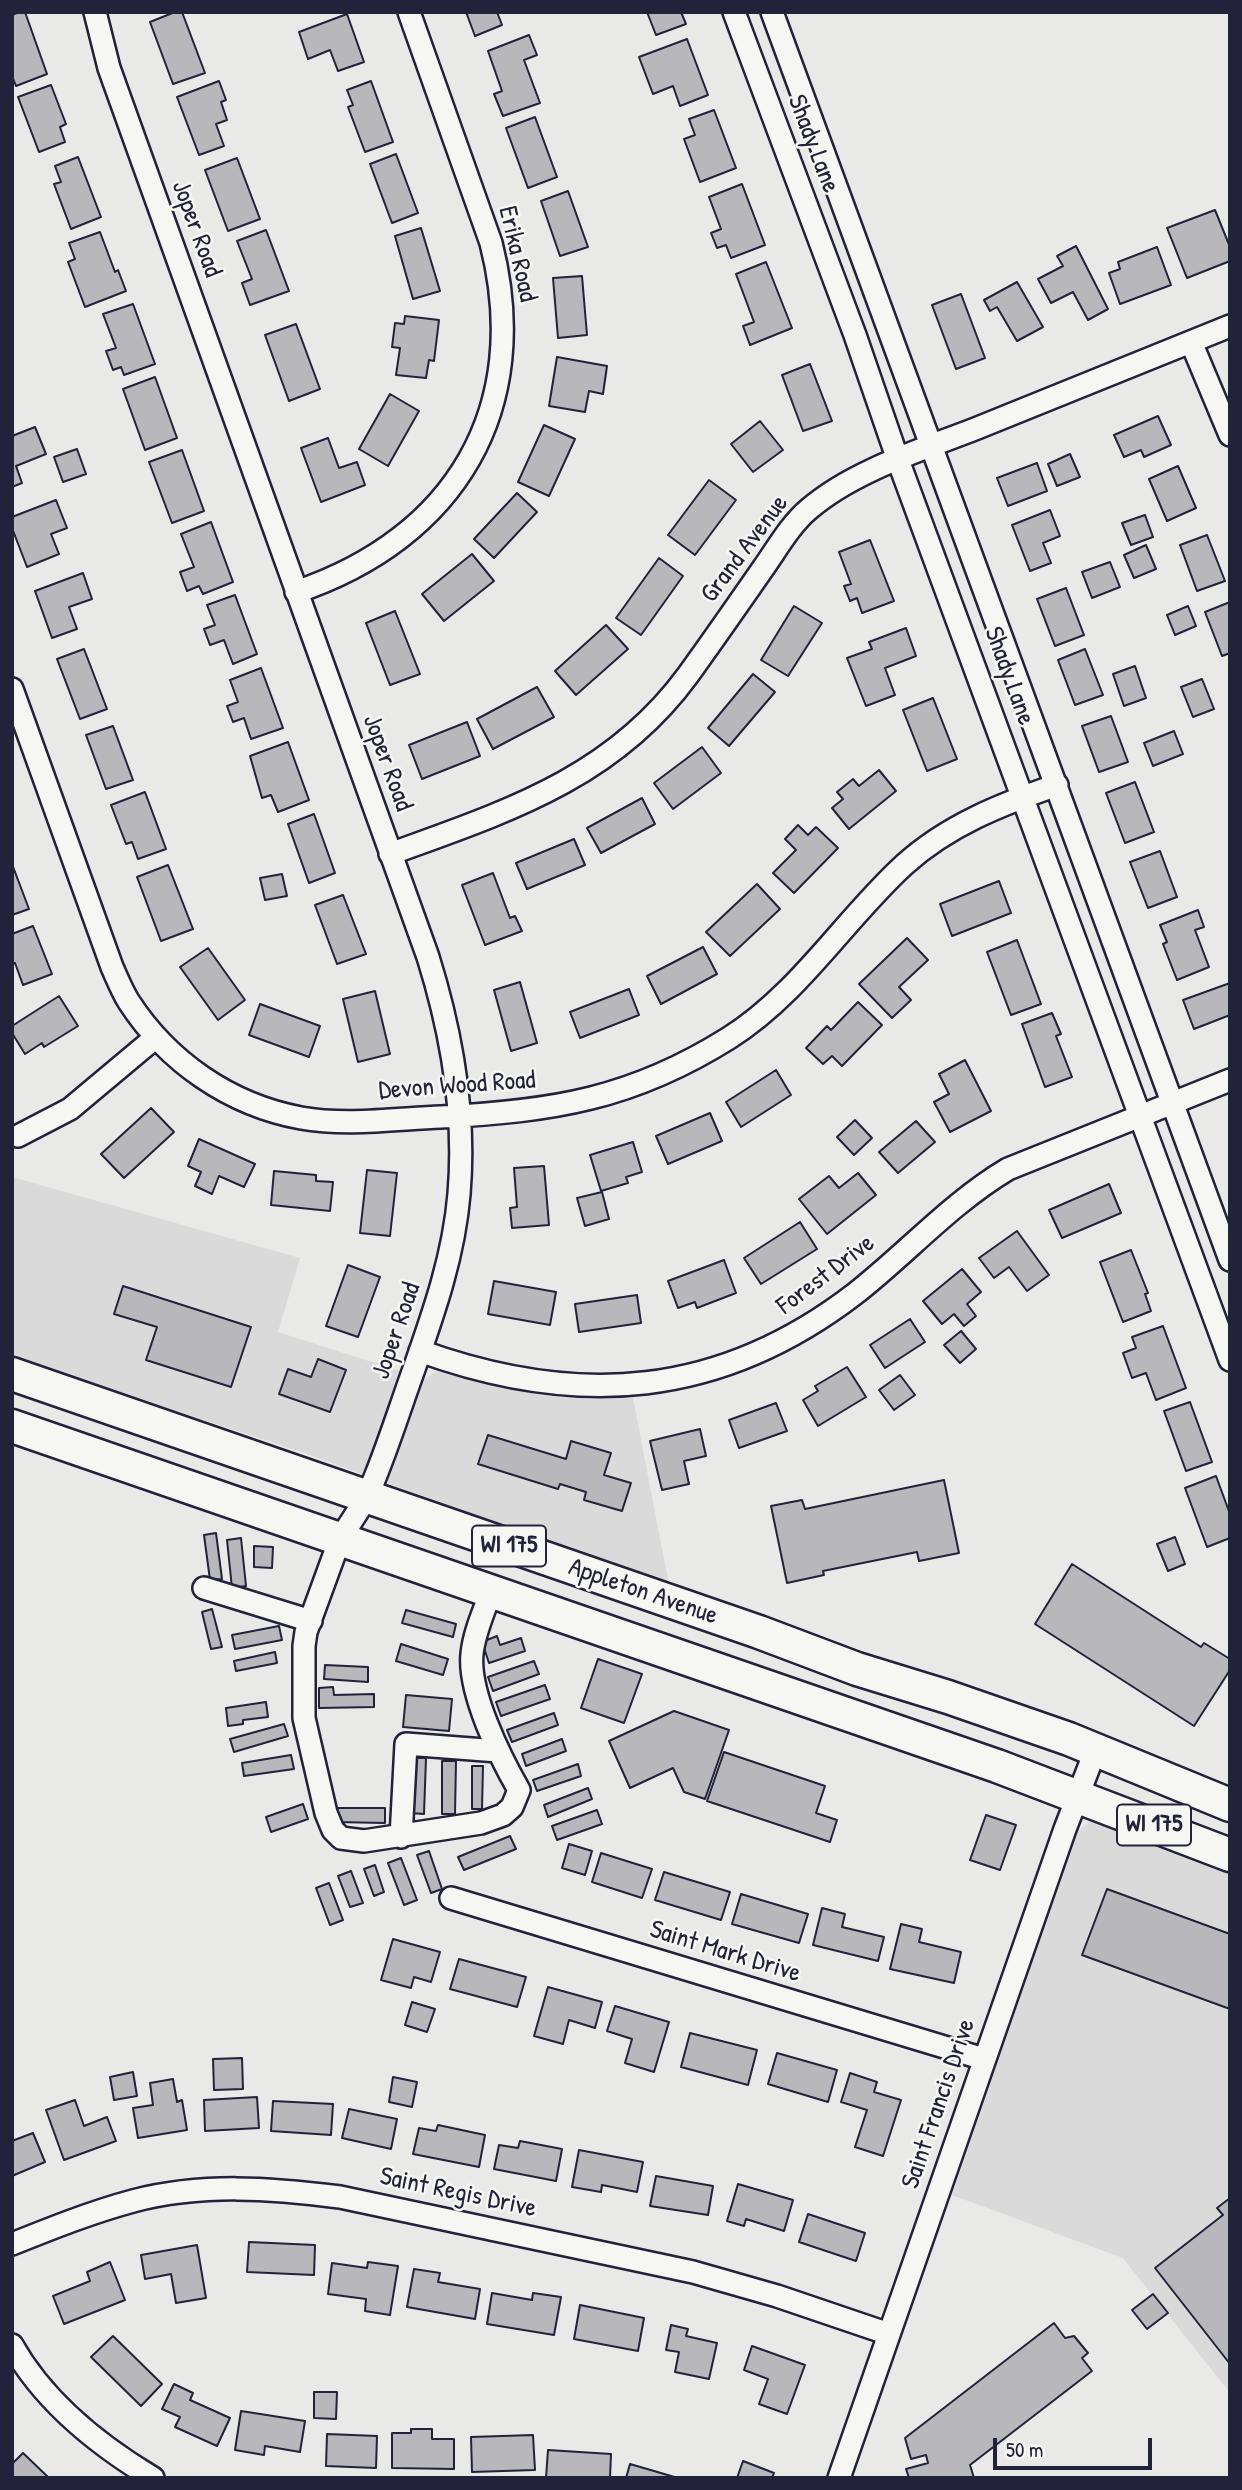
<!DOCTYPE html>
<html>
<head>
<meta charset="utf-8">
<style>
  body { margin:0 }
  #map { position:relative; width:1242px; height:2490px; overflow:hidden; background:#e9e9e7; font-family:"Patrick Hand",sans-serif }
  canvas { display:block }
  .frame { position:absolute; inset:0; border:14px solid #22223b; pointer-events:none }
  .scale { position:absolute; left:993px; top:2438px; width:159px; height:32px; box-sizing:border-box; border:4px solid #22223b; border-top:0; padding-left:9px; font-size:21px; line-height:24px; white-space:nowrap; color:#22223b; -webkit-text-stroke:5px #f6f6f2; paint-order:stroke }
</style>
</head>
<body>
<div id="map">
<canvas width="1242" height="2490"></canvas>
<div class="frame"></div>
<div class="scale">50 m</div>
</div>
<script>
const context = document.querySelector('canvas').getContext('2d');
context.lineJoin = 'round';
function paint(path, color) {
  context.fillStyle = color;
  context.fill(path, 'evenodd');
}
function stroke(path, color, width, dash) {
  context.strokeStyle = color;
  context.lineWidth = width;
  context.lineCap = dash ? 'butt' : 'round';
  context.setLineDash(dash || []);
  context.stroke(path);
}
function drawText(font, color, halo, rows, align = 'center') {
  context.font = font + ' "Patrick Hand",sans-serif';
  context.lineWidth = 5;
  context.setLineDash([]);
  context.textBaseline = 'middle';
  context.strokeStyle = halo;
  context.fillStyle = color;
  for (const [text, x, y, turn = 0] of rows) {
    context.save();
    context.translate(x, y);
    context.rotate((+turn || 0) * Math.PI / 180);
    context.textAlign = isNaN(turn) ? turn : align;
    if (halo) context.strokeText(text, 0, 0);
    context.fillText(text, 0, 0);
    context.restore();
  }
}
paint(new Path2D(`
  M12,1177l288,81 -22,74 147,47 10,-7h12l71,19 39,6 33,2 43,-1 36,187 -362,-131 -295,-98z
  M1092,1819l138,50v524l-107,-135 -171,-63 125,-362z`), '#dadada');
const building = new Path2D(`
  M19,12h6l22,62 -31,12 -4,-10v-61z
  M175,12h7l23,61 -32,11 -23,-62z
  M466,12h31l5,13 -27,11z
  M647,12h34l5,12 -30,11z
  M347,14l17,48 -26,9 -8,-21 -22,9 -9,-27z
  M529,35l8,20 -13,5 16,43 -37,13 -9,-22 8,-3 -14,-40z
  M687,39l21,56 -28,11 -7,-20 -20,8 -14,-37z
  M219,81l7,19 -5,2 6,18 -11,4 8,22 -25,9 -22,-58z
  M371,81l22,61 -28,10 -17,-45 5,-2 -6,-15z
  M51,85l15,39 -6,3 5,15 -26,10 -21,-55z
  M714,110l22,58 -36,14 -16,-43 11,-4 -6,-16z
  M535,117l22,60 -29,11 -22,-60z
  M396,154l22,59 -26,10 -22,-59z
  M78,157l23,60 -30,12 -17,-45 7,-2 -6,-16z
  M237,158l23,61 -32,12 -23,-61z
  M742,184l23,61 -34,13 -5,-13 -9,3 -6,-15 10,-4 -12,-32z
  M568,191l20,56 -28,9 -19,-55z
  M1215,210l15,37v14l-43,17 -20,-50z
  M421,228l19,63 -27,8 -18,-63z
  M266,230l23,61 -39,14 -8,-22 10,-4 -15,-38z
  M100,232l15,40 3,-2 8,21 -41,16 -17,-45 7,-3 -6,-16z
  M1076,246l32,63 -20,11 -15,-28 -22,11 -13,-24 25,-13 -6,-10z
  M1157,247l14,38 -51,19 -11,-31 11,-4 -2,-7z
  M766,262l26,66 -42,17 -7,-19 11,-4 -18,-48z
  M582,276l5,59 -29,3 -5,-60z
  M1017,282l26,45 -26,14 -20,-34 -7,4 -6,-11z
  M961,294l24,64 -29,11 -24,-64z
  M133,304l22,60 -31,11 -3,-8 -8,3 -7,-19 10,-3 -13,-34z
  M405,316l34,4 -5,41 -5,-1 -3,18 -30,-3 4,-27 -8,-1 3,-24 9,1z
  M296,324l24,65 -31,12 -24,-66z
  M557,357l50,9 -4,28 -14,-3 -4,21 -36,-6z
  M810,364l22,57 -29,10 -21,-56z
  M155,377l22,61 -32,12 -22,-61z
  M390,394l29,17 -31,55 -29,-17z
  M1158,416l13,29 -27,12 -3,-7 -17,7 -10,-22z
  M760,421l23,29 -30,22 -22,-28z
  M544,425l31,14 -26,57 -31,-14z
  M35,427l11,27 -30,12 6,17 -10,4v-51z
  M328,438l11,30 18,-6 8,23 -44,17 -20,-54z
  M77,449l9,25 -23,8 -9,-25z
  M182,450l22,61 -32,12 -23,-61z
  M1070,454l10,23 -23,9 -9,-22z
  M1037,463l10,28 -39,15 -11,-28z
  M1178,466l18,42 -29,13 -18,-42z
  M709,480l27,20 -41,55 -27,-20z
  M517,493l20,19 -43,46 -20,-19z
  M56,500l11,28 -16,6 8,20 -32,13 -15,-39v-11z
  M1050,510l10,26 -17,7 8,20 -21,8 -18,-46z
  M1145,515l8,22 -22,8 -9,-22z
  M211,522l22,60 -30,12 -4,-8 -12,5 -7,-19 14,-5 -13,-33z
  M1207,535l18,46 -28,10 -17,-46z
  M870,540l24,61 -32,12 -5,-15 -7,3 -6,-15 7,-2 -12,-32z
  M1146,545l10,24 -22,9 -10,-23z
  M472,554l22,27 -50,40 -22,-27z
  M659,558l24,18 -42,59 -25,-17z
  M1110,562l10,25 -28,11 -10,-26z
  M83,573l9,26 -23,8 8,22 -25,9 -17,-47z
  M1066,588l18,47 -29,11 -18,-47z
  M235,595l22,59 -24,10 -9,-24 -14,5 -6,-16 11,-4 -8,-20z
  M1230,602v51l-8,3 -17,-44z
  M794,606l28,17 -34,53 -27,-16z
  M1188,606l8,20 -21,9 -8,-20z
  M395,611l25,63 -30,11 -24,-62z
  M606,625l22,24 -52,46 -21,-24z
  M906,628l10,28 -31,12 10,27 -29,11 -19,-48 25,-9 -3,-7z
  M84,649l23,60 -27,10 -23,-60z
  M1085,649l18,46 -28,10 -17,-45z
  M1135,666l11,32 -22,8 -11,-32z
  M261,668l22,60 -32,11 -7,-21 -11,4 -6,-16 11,-4 -8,-22z
  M753,674l22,18 -46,54 -21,-18z
  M1202,679l12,30 -21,8 -12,-30z
  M537,687l17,30 -61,32 -16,-30z
  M933,698l24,61 -30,12 -24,-61z
  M1111,716l17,46 -29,10 -17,-46z
  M467,722l13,34 -58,23 -13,-34z
  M113,726l20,54 -27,9 -20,-54z
  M1174,731l9,23 -30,12 -9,-23z
  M288,742l21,58 -31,12 -7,-17 -9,3 -12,-42z
  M702,747l19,26 -48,36 -19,-26z
  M879,770l17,21 -47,38 -17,-21 11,-9 -6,-7 16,-13 6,7z
  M1135,782l19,50 -29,11 -19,-50z
  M145,792l21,57 -28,10 -6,-17 -6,2 -15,-39z
  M642,798l13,26 -54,29 -14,-25z
  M314,814l21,59 -26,10 -21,-59z
  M798,825l10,10 8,-8 22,21 -44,45 -21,-20 23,-23 -11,-11z
  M574,839l11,26 -58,24 -11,-26z
  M1160,851l17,46 -29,11 -18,-46z
  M12,864l17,45 -17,6z
  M168,865l25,64 -32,12 -24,-64z
  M493,873l17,45 5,-2 7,15 -37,14 -23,-60z
  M282,874l5,22 -22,4 -5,-22z
  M999,881l12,32 -59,23 -12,-32z
  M757,884l23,25 -50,47 -24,-24z
  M343,895l23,59 -29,10 -22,-59z
  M1198,910l6,17 -9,3 14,37 -32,13 -14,-36 4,-2 -7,-17z
  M33,926l19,48 -29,11 -8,-22 -3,1v-30z
  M907,938l21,22 -29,27 12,13 -19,18 -33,-34z
  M1017,940l24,64 -30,11 -24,-63z
  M703,947l14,27 -56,30 -14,-28z
  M208,948l37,52 -27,20 -38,-53z
  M520,982l17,61 -26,8 -17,-61z
  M1230,983v32l-36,14 -11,-29z
  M629,989l10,26 -59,23 -10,-26z
  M375,991l15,63 -32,8 -15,-63z
  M59,996l19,30 -34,21 -2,-4 -17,11 -13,-21v-7z
  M858,1002l24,23 -40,41 -10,-10 -9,8 -17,-16 21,-22 4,4z
  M260,1004l60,22 -11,31 -60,-22z
  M1052,1013l9,21 -5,2 16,41 -27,10 -23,-63z
  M965,1060l26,51 -41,21 -16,-30 15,-8 -10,-20z
  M776,1070l15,25 -50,32 -15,-25z
  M151,1108l23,24 -50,46 -23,-24z
  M710,1113l12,28 -54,23 -12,-28z
  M855,1120l17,18 -18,17 -17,-18z
  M916,1121l19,21 -37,31 -19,-21z
  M199,1139l56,25 -11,23 -25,-11 -7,18 -17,-8 6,-14 -13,-6z
  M633,1142l9,30 -16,5 2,6 -27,8 -11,-36z
  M544,1166l5,59 -37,3 -2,-20 7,-1 -3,-39z
  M367,1170l30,3 -7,63 -30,-3z
  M274,1171l42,4v6l17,1 -3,29 -59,-6z
  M858,1173l18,22 -49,39 -28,-35 30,-23 10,12z
  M1109,1184l12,29 -59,25 -13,-28z
  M602,1192l7,27 -24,7 -8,-28z
  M800,1222l17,27 -56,35 -17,-26z
  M1017,1231l32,44 -22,16 -18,-24 -15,11 -15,-20z
  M1131,1250l17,43 -3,1 6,17 -28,11 -23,-60z
  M724,1260l12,33 -39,15 -2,-6 -17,6 -10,-27z
  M348,1265l32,12 -22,60 -32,-11z
  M962,1269l19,23 -14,12 9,12 -12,10 -10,-12 -12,10 -19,-23z
  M494,1281l62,11 -6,33 -62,-11z
  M123,1286l128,41 -20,60 -85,-27 11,-33 -43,-13z
  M637,1295l4,28 -62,9 -4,-28z
  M910,1319l15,23 -40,26 -15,-23z
  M1163,1326l23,62 -30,12 -10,-27 -14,5 -9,-25 13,-5 -4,-11z
  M961,1331l15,18 -16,14 -16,-18z
  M318,1359l28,11 -16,42 -51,-18 9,-25 23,8z
  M847,1367l19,30 -48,29 -15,-26 15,-9 -3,-5z
  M900,1375l15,20 -21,15 -15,-20z
  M1190,1402l22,60 -26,9 -22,-60z
  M776,1403l11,28 -48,17 -10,-28z
  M700,1429l6,27 -22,5 5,23 -27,6 -12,-49z
  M488,1435l78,24 5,-18 40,12 -7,22 27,8 -9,28 -38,-11 2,-8 -26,-8 -2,5 -80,-25z
  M1216,1476l14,38v24l-23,9 -22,-59z
  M944,1480l15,73 -40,8 -2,-9 -94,19 1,4 -37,8 -16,-77 31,-6 3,9z
  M216,1533l6,46 -12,1 -6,-45z
  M1175,1537l10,27 -17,7 -11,-27z
  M241,1538l5,48 -14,2 -5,-48z
  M254,1546l19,1 -1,21 -18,-1z
  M1072,1564l129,83 3,-4 26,16v11l-36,56 -159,-102z
  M212,1609l10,38 -11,2 -9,-37z
  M406,1610l50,14 -3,13 -51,-14z
  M279,1626l3,14 -47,9 -3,-14z
  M497,1636l3,9 21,-7 4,13 -36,12 -7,-21z
  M401,1644l47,15 -5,16 -47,-14z
  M275,1652l2,11 -41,8 -2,-10z
  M598,1659l44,15 -18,49 -43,-15z
  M534,1661l5,13 -46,17 -5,-14z
  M325,1665l43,2v15l-44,-3z
  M545,1685l5,14 -49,17 -5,-14z
  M333,1687l1,8 40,-1v13l-55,1v-20z
  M406,1695l46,4 -3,32 -46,-4z
  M266,1702l2,15 -25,3v4l-15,2 -2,-18z
  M674,1711l55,19 -24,69 -21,-7 -11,-24 -43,20 -21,-47z
  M554,1713l4,12 -46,17 -5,-12z
  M284,1724l4,12 -54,16 -4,-13z
  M562,1739l4,12 -40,15 -4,-12z
  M724,1752l101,34 -9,27 21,7 -7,22 -123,-41z
  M291,1755l3,14 -50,7 -2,-13z
  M412,1758h14l-2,56 -14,-1z
  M442,1761h14l-1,53h-13z
  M578,1764l3,12 -44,15 -4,-11z
  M472,1766h11l-1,43h-10z
  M588,1788l4,11 -44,18 -4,-12z
  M303,1804l5,15 -37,13 -5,-15z
  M336,1808h49v15l-50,-1z
  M597,1810l5,14 -45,16 -5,-14z
  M986,1815l30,10 -16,45 -30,-10z
  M510,1836l6,13 -52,21 -6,-13z
  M569,1844l23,7 -7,24 -23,-7z
  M429,1851l13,38 -11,4 -14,-38z
  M601,1853l51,16 -10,29 -50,-16z
  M401,1858l16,42 -13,5 -16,-42z
  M375,1865l9,27 -10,4 -10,-27z
  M351,1871l12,32 -13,4 -12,-31z
  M664,1872l66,20 -9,28 -66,-20z
  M329,1883l14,37 -13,5 -14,-37z
  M1107,1889l123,45v75l-148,-54z
  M741,1894l67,20 -9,29 -67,-19z
  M822,1908l23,6 -3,13 42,10 -6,24 -65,-16z
  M901,1924l21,5 -3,13 42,10 -7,31 -64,-14z
  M393,1939l47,13 -9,30 -17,-5 -3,11 -30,-8z
  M459,1959l67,18 -9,30 -67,-18z
  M548,1987l54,15 -7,26 -26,-8 -6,24 -29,-8z
  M412,2002l23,7 -8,23 -22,-7z
  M615,2006l54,16 -15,50 -29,-9 7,-24 -25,-8z
  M690,2033l67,17 -9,35 -67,-18z
  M777,2053l60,17 -9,32 -60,-18z
  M242,2058l1,31 -29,1 -1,-31z
  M133,2072l4,24 -23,4 -4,-23z
  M850,2073l27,9 -3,10 27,8 -18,56 -28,-9 12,-37 -26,-8z
  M393,2077l24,5 -5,25 -23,-5z
  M173,2079l4,23 5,-2 5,30 -49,8 -5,-30 20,-3 -3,-22z
  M257,2097l2,31 -54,3 -1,-31z
  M75,2100l9,26 23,-9 9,24 -52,19 -18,-50z
  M273,2101l60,3 -2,31 -60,-4z
  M349,2109l48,10 -6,30 -49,-11z
  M438,2125l47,10 -6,32 -66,-13 6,-26 17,3z
  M33,2133l12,29 -33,14v-35z
  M520,2141l42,8 -6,32 -62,-12 5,-24 19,3z
  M579,2150l64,12 -6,30 -35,-7 -1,7 -29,-5z
  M656,2176l57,10 -5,29 -58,-9z
  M738,2184l55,16 -9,31 -38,-12 -2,7 -17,-5z
  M1230,2198v166l-75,-96 68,-53 -6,-7z
  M808,2214l57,19 -9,28 -57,-19z
  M249,2242l66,3 -1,30 -67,-3z
  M197,2245l9,53 -30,5 -5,-29 -26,5 -4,-24z
  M110,2262l15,38 -61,24 -11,-28 37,-15 -3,-9z
  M368,2262l30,4 -8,49 -25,-4 1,-12 -38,-5 4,-31 35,5z
  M414,2269l26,4 -2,9 42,7 -5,30 -68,-12z
  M492,2293l40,7 1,-7 28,4 -7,38 -67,-11z
  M1153,2294l15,19 -21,16 -15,-19z
  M580,2305l64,13 -6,33 -64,-12z
  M1054,2323l11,15 9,-2 14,17 -6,5 10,13 -122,94 4,13h-65l-3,-9 22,-6 -2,-8 -15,4 -6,-21z
  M671,2325l17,4 -2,7 31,7 -8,36 -34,-7 4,-20 -13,-2z
  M113,2336l49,48 -21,22 -50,-49z
  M752,2346l53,19 -18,49 -28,-10 9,-25 -24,-9z
  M174,2384l19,9 -3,7 40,18 -13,28 -42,-19 5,-10 -18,-8z
  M314,2392h23l-1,27 -22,-1z
  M241,2411l64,10 -5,31 -35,-6 -1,9 -29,-5z
  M411,2429h21v10h22v30l-62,-1v-35h19z
  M327,2434l50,2 -1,32 -50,-2z
  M533,2435l2,35 -63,2 -1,-35z
  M548,2450l63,4 -1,24h-64z
  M23,2453l26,25h-37v-14z
  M743,2461l31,12 -2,5h-35z
  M630,2464l48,14h-52z`);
paint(building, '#b8b8bc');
stroke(building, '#22223b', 2);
const minor = new Path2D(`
  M95,12l14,56 319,889c24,77 38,156 31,237 -5,61 -25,118 -45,175 -13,36 -24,71 -38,106l-9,22 -27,42 -34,93 -2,14v72l22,95 7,17 8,8 23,3 117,-18 22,-8 9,-8 7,-17c-19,-33 -51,-98 -47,-136 2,-21 12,-43 19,-62
  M734,12l121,323 43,125 332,900
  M772,12l458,1248
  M1191,342l39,93
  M296,592c160,-54 237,-184 195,-349l-82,-231
  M12,689l100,278c5,11 10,24 17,35 39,60 101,103 172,116 45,8 94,1 140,-1 112,-6 191,-18 288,-79 70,-44 115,-118 175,-173 44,-40 98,-61 153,-80
  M390,854c115,-42 222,-75 298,-179 26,-36 51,-72 76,-108 14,-20 27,-43 45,-58 44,-38 112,-59 166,-80 85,-34 170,-68 255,-103
  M18,1136l52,-27 86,-72
  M420,1351c158,57 300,47 436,-58 51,-40 95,-90 152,-124l222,-89
  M204,1588l107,33
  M401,1837l5,-93 92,7
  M451,1898l533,161
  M12,2244c40,-16 80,-32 121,-43 69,-18 138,-13 207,-4l353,75 84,24 112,38
  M12,2345c32,57 86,100 141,133
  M839,2478l226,-649 31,-80`);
const primary = new Path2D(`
  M12,1374l747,258 98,37 91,28 121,42 161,66
  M12,1426l985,340 233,89`);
stroke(minor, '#22223b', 26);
stroke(primary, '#22223b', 37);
stroke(minor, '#f6f6f2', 21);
stroke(primary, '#f6f6f2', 32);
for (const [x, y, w] of [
  [509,1546,74],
  [1154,1825,74]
]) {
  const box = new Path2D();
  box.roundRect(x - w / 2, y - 20.5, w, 41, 5);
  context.fillStyle = '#f6f6f2';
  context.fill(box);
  stroke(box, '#22223b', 2);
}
drawText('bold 24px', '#22223b', null, [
  ["WI 175",509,1546],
  ["WI 175",1154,1825]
]);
drawText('26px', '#22223b', '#f6f6f2', [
  ["Shady Lane",813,144,69],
  ["Joper Road",196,229,70],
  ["Erika Road",517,254,77],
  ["Grand Avenue",745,549,-53],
  ["Shady Lane",1009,676,70],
  ["Joper Road",387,763,70],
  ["Devon Wood Road",457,1086,-4],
  ["Forest Drive",826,1275,-37],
  ["Joper Road",397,1331,-71],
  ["Appleton Avenue",643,1592,19],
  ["Saint Mark Drive",725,1952,17],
  ["Saint Francis Drive",939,2104,-71],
  ["Saint Regis Drive",458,2193,12]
]);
</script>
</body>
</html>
